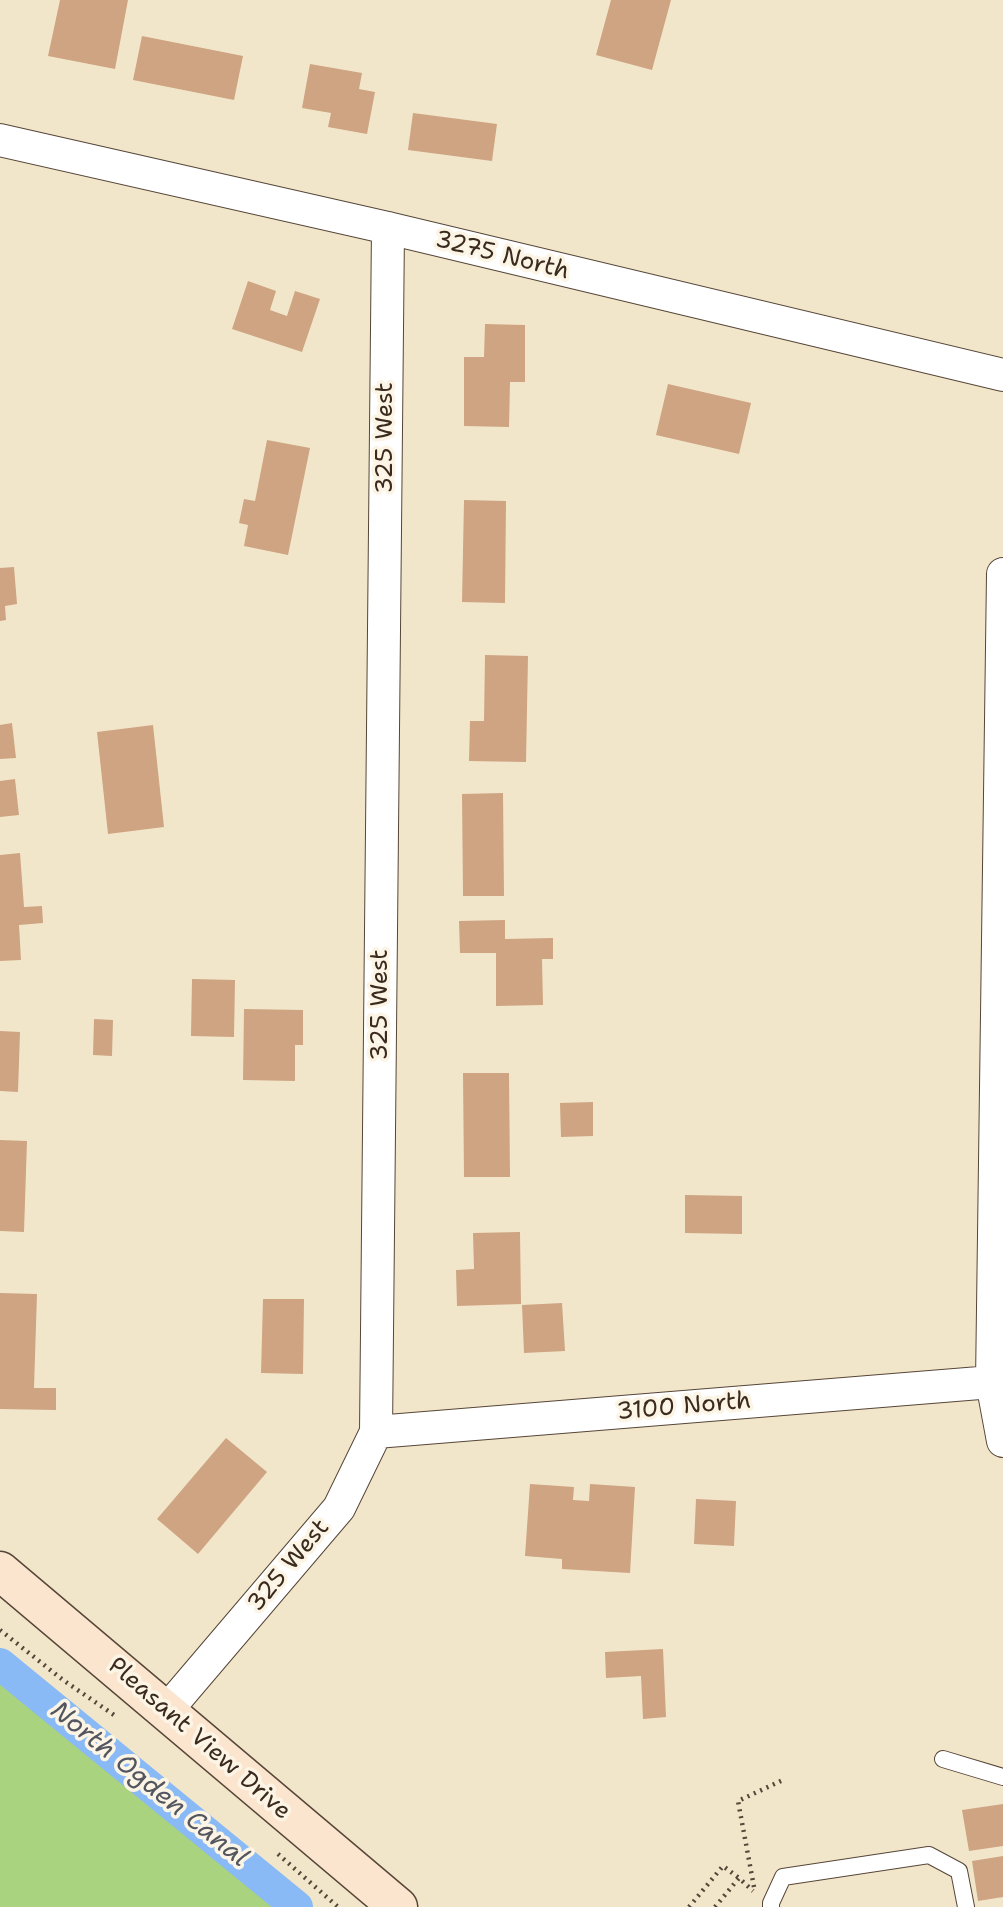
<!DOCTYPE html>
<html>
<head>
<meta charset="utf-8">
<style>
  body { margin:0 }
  canvas { display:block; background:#f2e6ca }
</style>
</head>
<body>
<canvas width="1003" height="1907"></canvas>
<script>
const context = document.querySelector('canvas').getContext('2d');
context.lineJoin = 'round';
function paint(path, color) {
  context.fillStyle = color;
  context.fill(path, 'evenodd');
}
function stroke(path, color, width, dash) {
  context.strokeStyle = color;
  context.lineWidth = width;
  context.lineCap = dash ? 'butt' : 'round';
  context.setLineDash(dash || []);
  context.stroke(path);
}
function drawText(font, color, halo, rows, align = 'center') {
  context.font = font + ' "Shantell Sans",sans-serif';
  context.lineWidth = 7;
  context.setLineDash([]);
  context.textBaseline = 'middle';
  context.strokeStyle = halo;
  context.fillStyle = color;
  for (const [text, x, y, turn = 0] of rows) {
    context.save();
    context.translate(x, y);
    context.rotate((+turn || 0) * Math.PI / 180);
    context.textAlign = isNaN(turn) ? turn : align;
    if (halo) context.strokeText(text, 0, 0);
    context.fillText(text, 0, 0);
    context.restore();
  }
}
paint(new Path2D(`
  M0,1672l284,235h-284z`), '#a9d37e');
stroke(new Path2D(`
  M0,1664l297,243`), '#8abaf6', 32);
paint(new Path2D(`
  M60,0h68l-13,69 -67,-13z
  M611,0h60l-19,70 -56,-15z
  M142,36l101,20 -9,44 -101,-20z
  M310,64l52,9 -3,16 16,3 -8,42 -39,-7 3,-14 -29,-5z
  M413,113l84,11 -5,37 -84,-11z
  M248,281l28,10 -6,19 17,6 8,-25 25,8 -18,53 -70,-23z
  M485,324l40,1v57h-15l-1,45 -45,-1v-69h20z
  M668,384l83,19 -12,51 -83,-19z
  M267,440l43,8 -22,107 -44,-9 4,-21 -9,-2 5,-24 11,2z
  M464,500l42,1 -1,102 -43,-1z
  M14,567l3,37 -12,2 1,14 -6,1v-53z
  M485,655l43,1 -2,106 -57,-1 1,-40h14z
  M12,723l4,35 -16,1v-34z
  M153,725l11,102 -56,7 -11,-102z
  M15,779l4,36 -19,2v-36z
  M503,793l1,103h-41l-1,-102z
  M20,853l4,54 18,-1 1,17 -24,2 2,35 -21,1v-106z
  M505,920v19l48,-1v21h-11l1,46 -47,1v-53h-36l-1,-32z
  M192,979l43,1 -1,57 -43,-1z
  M244,1009l59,1v35h-8v36l-52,-1z
  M94,1019l19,1 -1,36 -19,-1z
  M0,1031l20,1 -2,60 -18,-1z
  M463,1073h46l1,104h-46z
  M593,1102v34l-32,1 -1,-34z
  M0,1140l27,1 -3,91 -24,-1z
  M685,1195l57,1v38l-57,-1z
  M520,1232l1,72 -64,2 -1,-36 18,-1 -1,-36z
  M0,1293l37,1 -3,94h22v22l-56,-1z
  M263,1299h41l-1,75 -42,-1z
  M562,1303l3,48 -41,2 -2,-48z
  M226,1438l41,34 -69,82 -41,-35z
  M530,1484l44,3 -1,13 16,1 1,-17 45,3 -5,86 -68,-4v-10l-37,-3z
  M696,1499l40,2 -2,45 -40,-2z
  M663,1649l3,68 -23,2 -2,-43 -35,2 -1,-26z
  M1003,1804v42l-34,5 -7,-41z
  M1003,1856v41l-25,4 -6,-40z`), '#cea482');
const lane = new Path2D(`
  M943,1759l60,18
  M771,1907v-4l12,-26 146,-22 30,16 7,36`);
const street = new Path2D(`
  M0,140l388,88 615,147
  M1003,574l-11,808 11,59
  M376,1432l616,-50
  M167,1710l172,-202 37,-76 12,-1204`);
const secondary = new Path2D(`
  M0,1571l398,336`);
stroke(lane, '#564638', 18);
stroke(street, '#564638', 34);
stroke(secondary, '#564638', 41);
stroke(new Path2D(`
  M0,1630l63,50 54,37
  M278,1854l60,53
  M754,1887l-16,-86 47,-22
  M689,1907l34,-41 16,12
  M715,1907l24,-29 14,13`), '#564638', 4.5, [2, 5]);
stroke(lane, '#fff', 16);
stroke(street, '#fff', 32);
stroke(secondary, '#fce5cf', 38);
drawText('24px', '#3b2a1e', '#fcf5e5', [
  ["3275 North",502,256,14],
  ["325 West",386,438,-90],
  ["325 West",381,1005,-90],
  ["3100 North",684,1407,-5],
  ["325 West",289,1566,-50],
  ["Pleasant View Drive",199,1739,41]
]);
drawText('italic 26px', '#53555f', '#fcf5e5', [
  ["North Ogden Canal",149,1785,39]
]);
</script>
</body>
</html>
